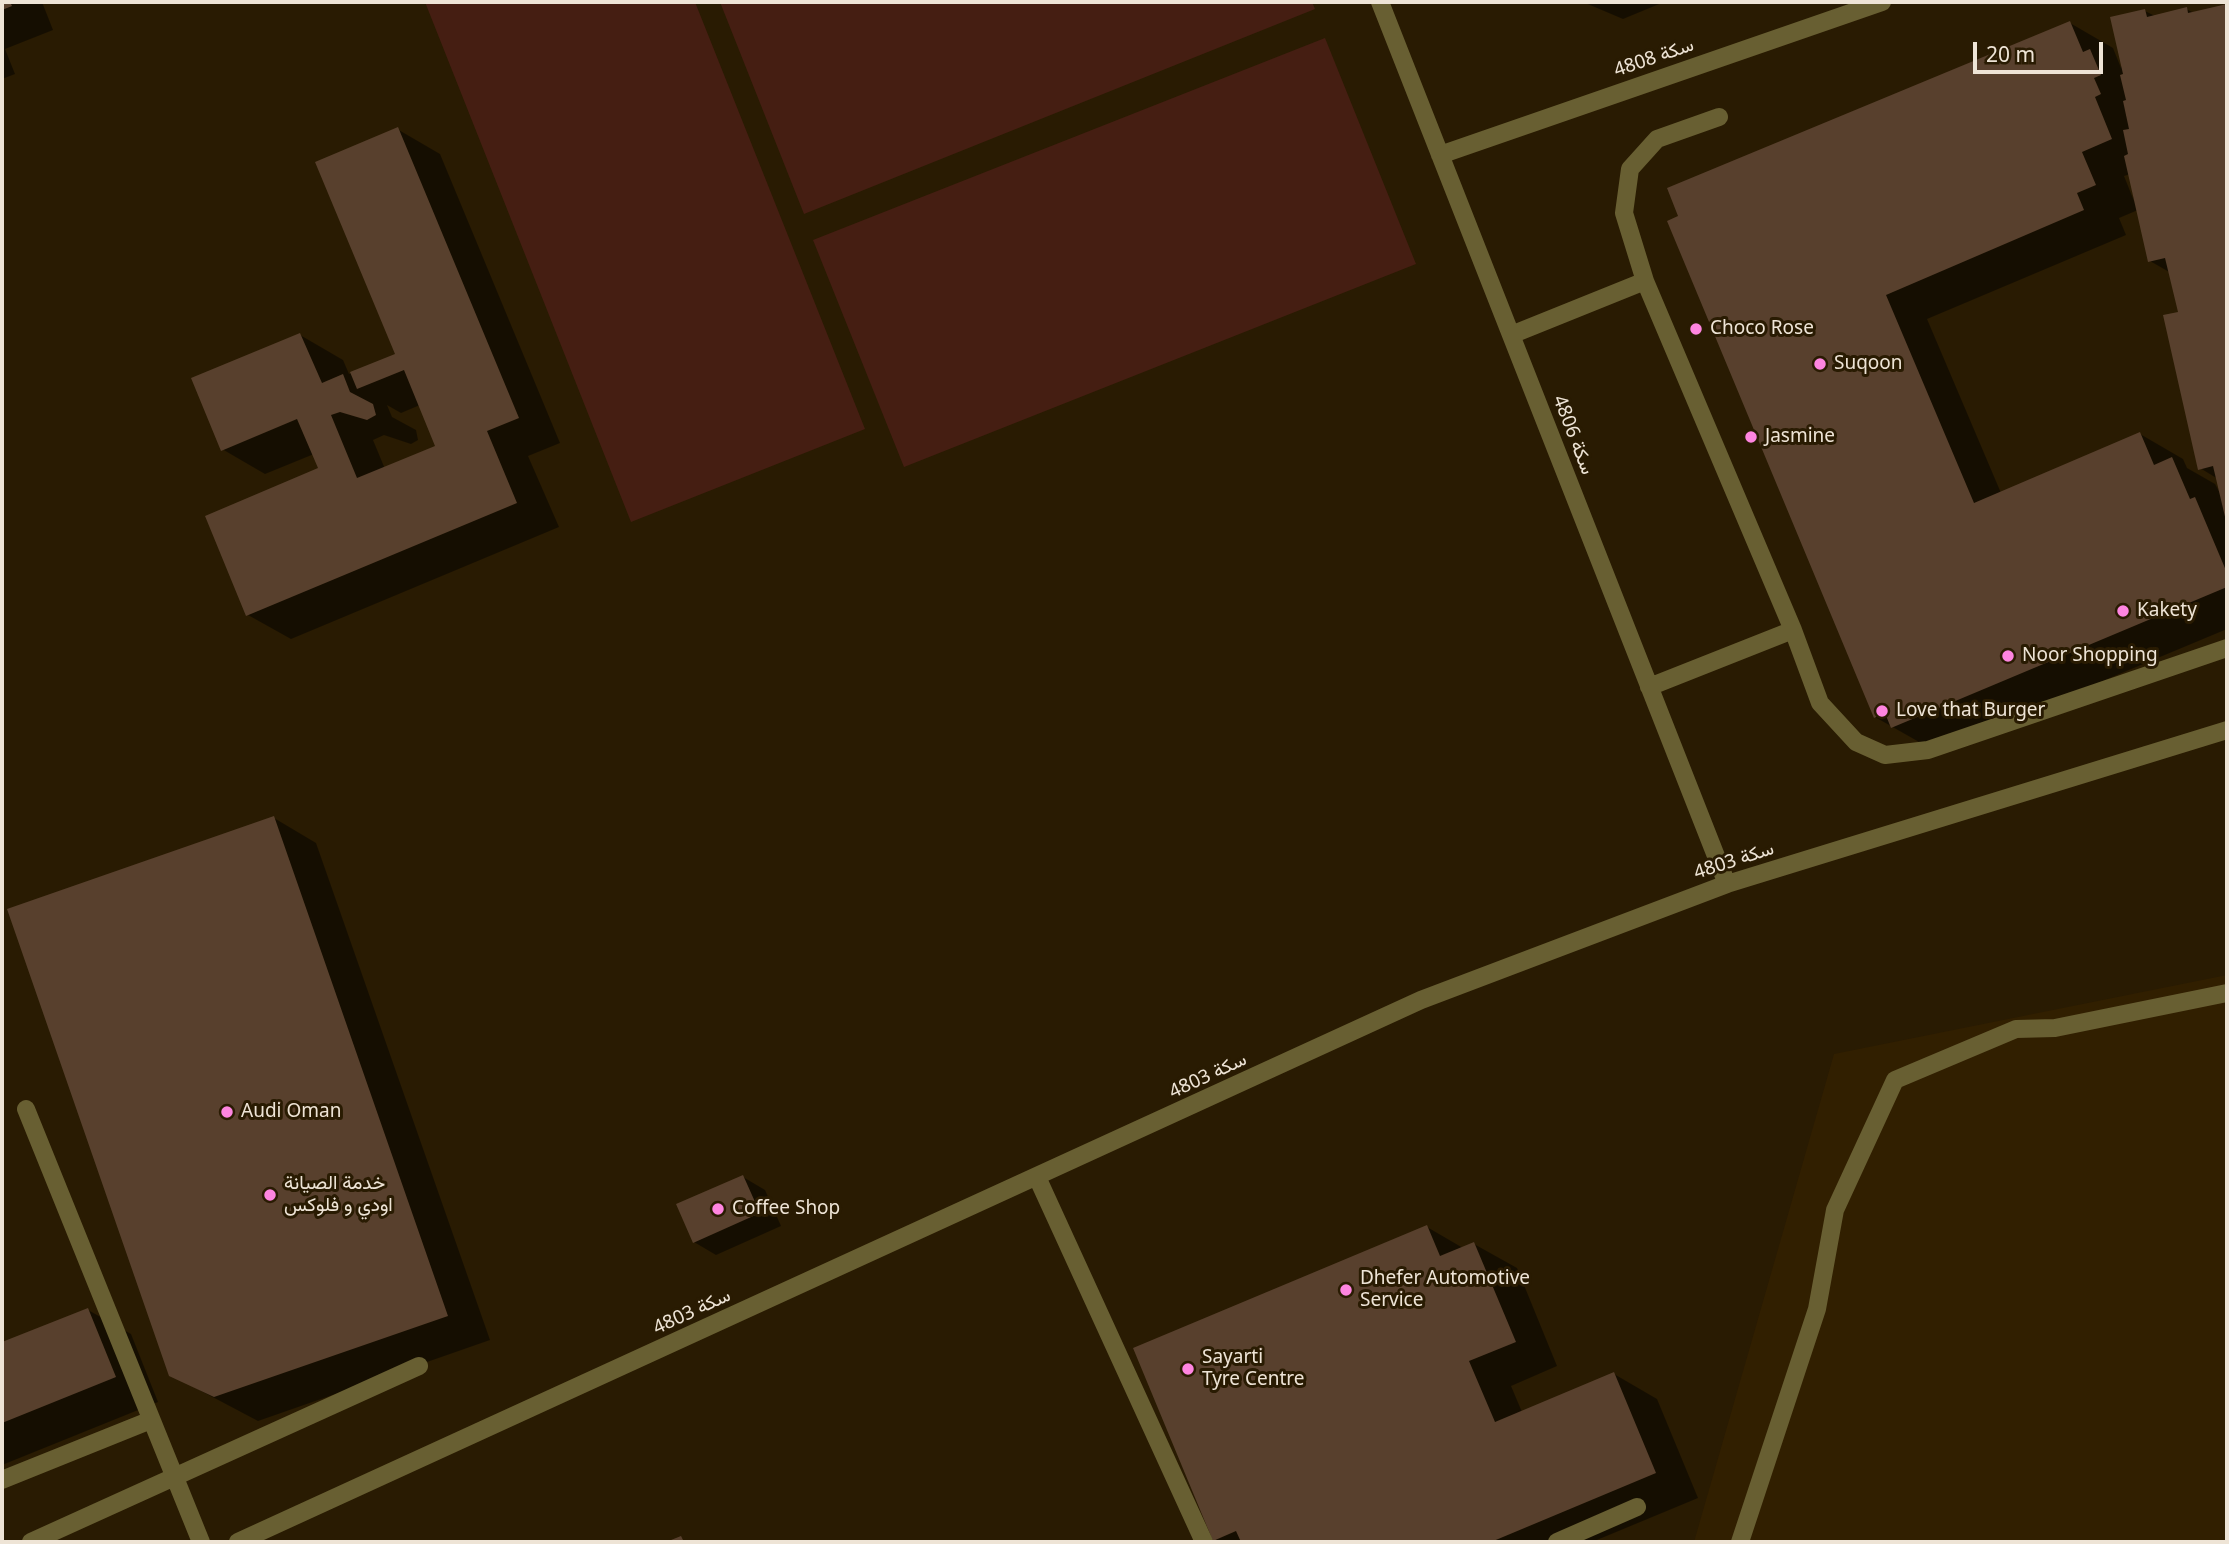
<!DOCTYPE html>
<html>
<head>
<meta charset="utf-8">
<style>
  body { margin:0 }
  #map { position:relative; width:2229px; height:1544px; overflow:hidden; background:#291b02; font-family:"Noto Sans",sans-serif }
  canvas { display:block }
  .frame { position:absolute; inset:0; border:4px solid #eee4d6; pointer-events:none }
  .scale { position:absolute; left:1973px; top:42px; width:130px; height:32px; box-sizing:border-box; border:4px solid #eee4d6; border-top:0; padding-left:9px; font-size:21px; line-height:24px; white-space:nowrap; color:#eee4d6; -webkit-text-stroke:5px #291b02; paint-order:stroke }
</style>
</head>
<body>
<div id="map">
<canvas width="2229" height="1544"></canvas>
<div class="frame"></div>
<div class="scale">20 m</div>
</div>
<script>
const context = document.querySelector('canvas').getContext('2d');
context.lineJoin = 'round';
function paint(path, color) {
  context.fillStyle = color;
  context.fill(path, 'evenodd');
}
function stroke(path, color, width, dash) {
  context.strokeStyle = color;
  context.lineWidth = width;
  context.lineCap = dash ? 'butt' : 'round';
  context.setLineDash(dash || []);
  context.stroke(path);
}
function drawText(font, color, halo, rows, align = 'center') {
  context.font = font + ' "Noto Sans",Vazirmatn,sans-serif';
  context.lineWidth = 6;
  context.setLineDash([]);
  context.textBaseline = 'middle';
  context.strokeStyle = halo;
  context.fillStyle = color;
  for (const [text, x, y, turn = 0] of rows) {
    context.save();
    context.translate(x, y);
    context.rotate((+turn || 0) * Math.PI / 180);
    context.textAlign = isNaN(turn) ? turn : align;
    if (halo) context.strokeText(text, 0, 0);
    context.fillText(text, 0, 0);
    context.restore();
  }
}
paint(new Path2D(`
  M2227,975v567h-533l140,-488z`), '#311f00');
paint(new Path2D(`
  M425,2h270l170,427 -234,93z
  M720,2h592l3,7 -511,205z
  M1325,38l91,226 -512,203 -91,-227z`), '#451e12');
paint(new Path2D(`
  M2,2h40l11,28 -48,19 10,25 -13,5z
  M1583,2h81l-41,17z
  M2227,6v623l-292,122 -60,-34 -206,-495 401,-199 43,25 8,20 24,-57 10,5 31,-7 8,4zM2130,174l4,27 -10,-25zM2138,210l12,51 21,12 9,40 20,155 18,11 4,18 -7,-13 -28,-16 -4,-9 -43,-25 -139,59 -74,-174 199,-84 -7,-17z
  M397,129l43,25 120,289 -32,13 31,71 -268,112 -43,-24 72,-146 -6,-15 -49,20 -43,-25 78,-114 43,25 6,14 48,-19zM387,405l14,8 19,-8 18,42 -53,22 -12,-29 11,-5 27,9 7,-4 -2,-10 -24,-13z
  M274,818l42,25 174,497 -232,81 -87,-46z
  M743,1177l22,13 16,36 -65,29 -22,-13z
  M1427,1227l36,21 11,-4 43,24 40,98 -46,20 11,26 92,-38 43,25 41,99 -106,44h-372l-5,-3z
  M88,1310l43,24 27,68 -156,63v-121z`), '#0007');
paint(new Path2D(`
  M2,2h8l2,4 -10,4z
  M2227,4v517h-1l-13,-55 -15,4 -35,-155 15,-3 -13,-54 -17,4 -24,-106 4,-2 -5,-24 6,-1 -6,-28 3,-1 -6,-25 3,-1 -13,-57 35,-8 2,8 40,-10 1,6z
  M2070,21l13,31 7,-3 11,26 -7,3 7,16 -6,3 17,42 -30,13 14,33 -19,8 7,17 -198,85 88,208 166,-71 14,33 18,-8 18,42 5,-2 32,76v14l-336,141 -6,-15 -11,5 -207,-497 11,-5 -11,-28z
  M398,127l121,291 -32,13 30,72 -271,113 -41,-100 113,-48 -21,-49 -76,32 -30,-73 109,-45 22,50 21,-9 7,18 23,12 3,11 -9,5 -27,-8 -9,3 26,63 78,-32 -31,-76 -47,19 -7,-17 45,-18 -80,-192z
  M274,816l174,500 -234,81 -45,-21 -162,-467z
  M743,1175l17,38 -67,30 -17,-39z
  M1427,1225l13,31 34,-14 42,100 -47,19 26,61 119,-50 42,101 -165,69h-250l-5,-11 -23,10 -80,-193z
  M88,1308l28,69 -114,46v-81z
  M681,1536l3,6h-18z`), '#58402d');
stroke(new Path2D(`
  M1380,2l347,882
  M1719,117l-62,22 -27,30 -6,44 21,68 148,349 27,73 36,39 29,13 43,-5 299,-102
  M1440,155l442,-153
  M1511,335l134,-54
  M1649,687l144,-57
  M26,1109l175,433
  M1037,1177l167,365
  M2,1480l149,-60
  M31,1542l388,-176
  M238,1542l1183,-542 306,-116 500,-154
  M1557,1542l80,-35
  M1740,1542l77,-233 18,-99 60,-130 121,-51 39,-1 172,-35`), '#685f32', 18);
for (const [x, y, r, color] of [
  [1696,329,7,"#fe85e0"],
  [1820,364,7,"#fe85e0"],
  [1751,437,7,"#fe85e0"],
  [2123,611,7,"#fe85e0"],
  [2008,656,7,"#fe85e0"],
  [1882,711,7,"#fe85e0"],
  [227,1112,7,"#fe85e0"],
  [270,1195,7,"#fe85e0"],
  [718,1209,7,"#fe85e0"],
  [1346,1290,7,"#fe85e0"],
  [1188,1369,7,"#fe85e0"]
]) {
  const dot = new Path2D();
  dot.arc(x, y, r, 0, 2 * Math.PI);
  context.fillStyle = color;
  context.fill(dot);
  stroke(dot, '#291b02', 2.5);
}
drawText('19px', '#eee4d6', '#291b02', [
  ["سكة 4808",1654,58,-19],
  ["سكة 4806",1573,435,69],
  ["سكة 4803",1734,861,-18],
  ["سكة 4803",1208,1076,-25],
  ["سكة 4803",692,1312,-25]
]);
drawText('19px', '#eee4d6', '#291b02', [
  ["Choco Rose",1710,329],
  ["Suqoon",1834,364],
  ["Jasmine",1765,437],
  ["Kakety",2137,611],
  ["Noor Shopping",2022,656],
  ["Love that Burger",1896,711],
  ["Audi Oman",241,1112],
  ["خدمة الصيانة",284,1184],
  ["اودي و فلوكس",284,1206],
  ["Coffee Shop",732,1209],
  ["Dhefer Automotive",1360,1279],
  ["Service",1360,1301],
  ["Sayarti",1202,1358],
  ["Tyre Centre",1202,1380]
], 'left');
</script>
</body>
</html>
